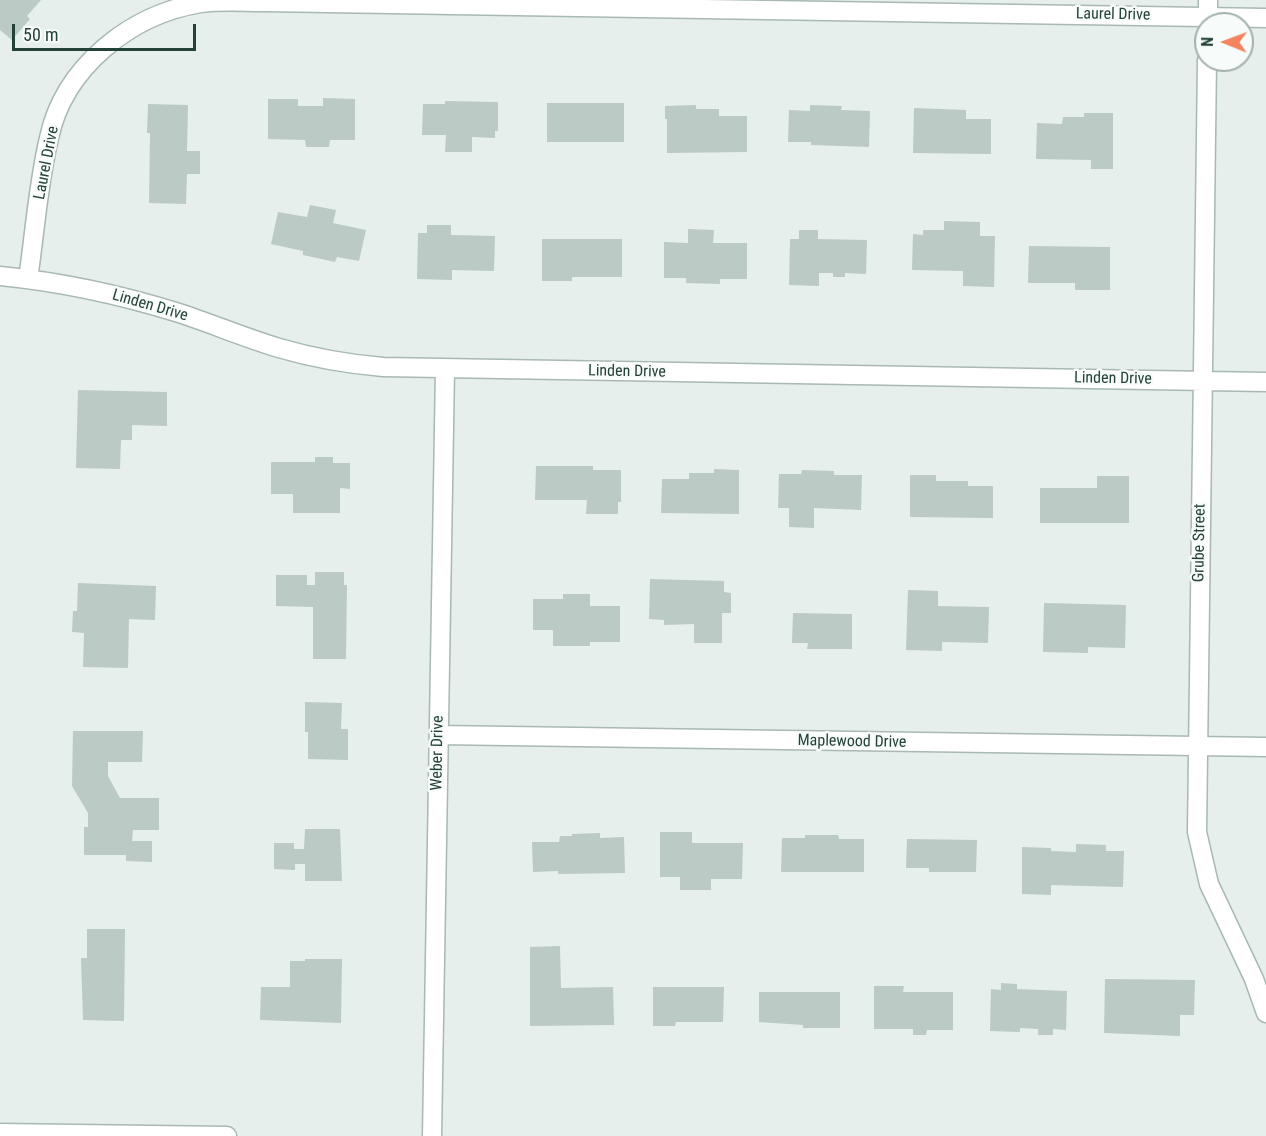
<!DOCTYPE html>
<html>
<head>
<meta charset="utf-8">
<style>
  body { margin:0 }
  #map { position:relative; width:1266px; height:1136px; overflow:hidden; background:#e6efeb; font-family:"Roboto Condensed",sans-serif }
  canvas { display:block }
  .north { position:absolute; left:1194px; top:12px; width:60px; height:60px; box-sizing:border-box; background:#f7fbf9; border:2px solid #a3b1ad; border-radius:50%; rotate:271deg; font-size:16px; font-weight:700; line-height:24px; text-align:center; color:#24423a }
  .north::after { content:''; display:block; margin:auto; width:21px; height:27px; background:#f4845f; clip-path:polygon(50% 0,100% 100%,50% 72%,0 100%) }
  .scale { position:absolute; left:12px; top:24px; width:184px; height:27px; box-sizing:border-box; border:3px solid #24423a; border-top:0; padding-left:8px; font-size:18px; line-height:21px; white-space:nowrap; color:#24423a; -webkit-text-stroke:4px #f7fbf9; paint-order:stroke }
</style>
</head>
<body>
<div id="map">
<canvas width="1266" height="1136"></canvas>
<div class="north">N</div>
<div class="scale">50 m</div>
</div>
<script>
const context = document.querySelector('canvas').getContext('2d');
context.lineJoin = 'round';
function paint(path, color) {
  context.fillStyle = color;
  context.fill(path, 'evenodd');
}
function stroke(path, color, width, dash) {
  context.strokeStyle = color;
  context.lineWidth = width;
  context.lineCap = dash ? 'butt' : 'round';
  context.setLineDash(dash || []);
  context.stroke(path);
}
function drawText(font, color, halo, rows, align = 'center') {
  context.font = font + ' "Roboto Condensed",sans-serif';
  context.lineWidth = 5;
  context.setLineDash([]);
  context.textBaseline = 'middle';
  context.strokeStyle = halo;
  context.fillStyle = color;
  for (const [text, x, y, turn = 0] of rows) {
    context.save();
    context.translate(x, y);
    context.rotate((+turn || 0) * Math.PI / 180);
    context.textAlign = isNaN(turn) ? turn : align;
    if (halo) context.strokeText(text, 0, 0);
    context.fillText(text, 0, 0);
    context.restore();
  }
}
paint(new Path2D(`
  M0,0h41l-14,16 3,3 -18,21 -12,-10z
  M323,98l32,1v41h-25l-1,7h-23l-1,-7 -37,-1v-40h30v7h25z
  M445,101l53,1v29h-3v7l-23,-1v15h-27l1,-17h-24l1,-31h22z
  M547,103h77v39h-77z
  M148,104l40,1 -1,46h13v23h-13l-1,30 -37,-1 1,-70h-3z
  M696,105v4h23v7h28v36l-80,1v-34h-2v-13z
  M810,105l32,1 -1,4 29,1 -1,36 -58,-2v-3h-23l1,-32 21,1z
  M914,108l52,2v9h25v35l-78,-1z
  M1084,113h29v56h-22v-9l-55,-1 1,-36 25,1 1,-7h21z
  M310,205l26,5 -3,13 33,7 -7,31 -22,-4 -2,5 -32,-7v-4l-32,-7 7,-32 29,5z
  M944,221l36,1v14h15l-1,51 -31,-1v-15l-51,-1 1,-36 10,1v-5h21z
  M427,225h24v10l44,1 -1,35 -42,-1v10l-35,-1 1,-46h9z
  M688,229l26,1 -1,13h34v36h-27v5l-34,-1v-5h-22v-36l24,1z
  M799,230h19v9l49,1 -1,34 -21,-1v4h-12v-4h-14v13l-30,-1 1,-46h9z
  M542,239h80v38h-50v4h-30z
  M1029,246l81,1v43h-35v-7h-47z
  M78,390l89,2v34l-35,-1v15h-11l-1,29 -44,-1z
  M315,457h18v6h17v26l-10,-1v25h-47v-19h-22v-32h44z
  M536,466h57v4h28v32h-3v12h-32l1,-14h-52z
  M714,469l25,1v44l-78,-1 1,-34h27v-6h25z
  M802,470l32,1v4h28l-1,35 -47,-2v20l-25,-1v-19h-11l1,-34h22z
  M910,475h26v6h32v5h25v32l-83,-1z
  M1097,476h32v47h-89v-35h57z
  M315,572h29v13h3l-1,74h-33v-52l-37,-1v-31h31v10h8z
  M650,579l74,2v11l7,1v20h-9v30h-28v-19l-30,1v-5l-15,-1z
  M78,583l78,3 -1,34 -26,-1 -1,49 -45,-1 1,-34 -12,-1 1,-21h4z
  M908,590l30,1v15l51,1 -1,36 -46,-1v9l-36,-1z
  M563,594h27v12h30v36h-30v4h-37v-16h-20v-31h30z
  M1044,603l82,2 -1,43 -37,-1v6l-45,-1z
  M793,613l59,1v35h-45l1,-6h-16z
  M305,702l37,1 -1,26h7v31l-40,-1v-27h-3z
  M73,731h70l-1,31h-34v14l12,22h39v32h-26l-1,11h20v21l-26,-1v-6h-42v-28h4v-14l-16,-27z
  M305,829h35l2,52h-37v-17h-10v6l-21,-1v-26h20v6h10z
  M660,832h32v11h51l-1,36h-31v11h-31v-13h-20z
  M600,833v5l24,-1 1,36 -67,1v-3l-25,1 -1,-30h27l1,-6h12v-2z
  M805,835h33l1,4h25v33h-83l1,-34h23z
  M907,839l70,1 -1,32h-47v-4h-23z
  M1076,844l30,1v6h18l-1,36 -72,-2v10l-29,-1v-47l29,1v3l25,1z
  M87,929h38l-1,92 -41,-1 -2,-62h6z
  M560,946l1,42 52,-1 1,38 -84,1v-79z
  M305,959h37l-1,64 -81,-3 1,-33h29v-26h15z
  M1105,979l90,1 -1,35h-14v21l-76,-3z
  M1001,983l16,1v5l50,2 -1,39 -13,-1v6h-15v-6l-18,-1v4l-30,-1 1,-42 10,1z
  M874,986h30l-1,6h50v38h-26l-1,5h-13v-6h-39z
  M653,987h71l-1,35h-47l-1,4h-22z
  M759,992h81v36h-37v-3l-44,-3z`), '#bbcac4');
const minor = new Path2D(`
  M1208,24v-24
  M1207,60l-10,772 12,52 45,95 12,34
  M0,276c61,6 121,19 179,37 34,11 66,25 100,35 34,10 69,16 104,19l883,15
  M28,279c7,-47 10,-95 21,-141 15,-71 82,-124 152,-135 21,-3 43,-1 64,-1l1001,16
  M439,735l827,12
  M432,1136l13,-767`);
const tertiary = new Path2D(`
  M0,1133l227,3`);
stroke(minor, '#a8b8b2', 21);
stroke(tertiary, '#a8b8b2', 21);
stroke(minor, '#fff', 18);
stroke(tertiary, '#fff', 18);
drawText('16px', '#24423a', '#f7fbf9', [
  ["Laurel Drive",1113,15,1],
  ["Laurel Drive",47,163,-79],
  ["Linden Drive",150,306,16],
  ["Linden Drive",627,372,1],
  ["Linden Drive",1113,379,1],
  ["Grube Street",1200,543,-89],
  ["Maplewood Drive",852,742,1],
  ["Weber Drive",438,753,-89]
]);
</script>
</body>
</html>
